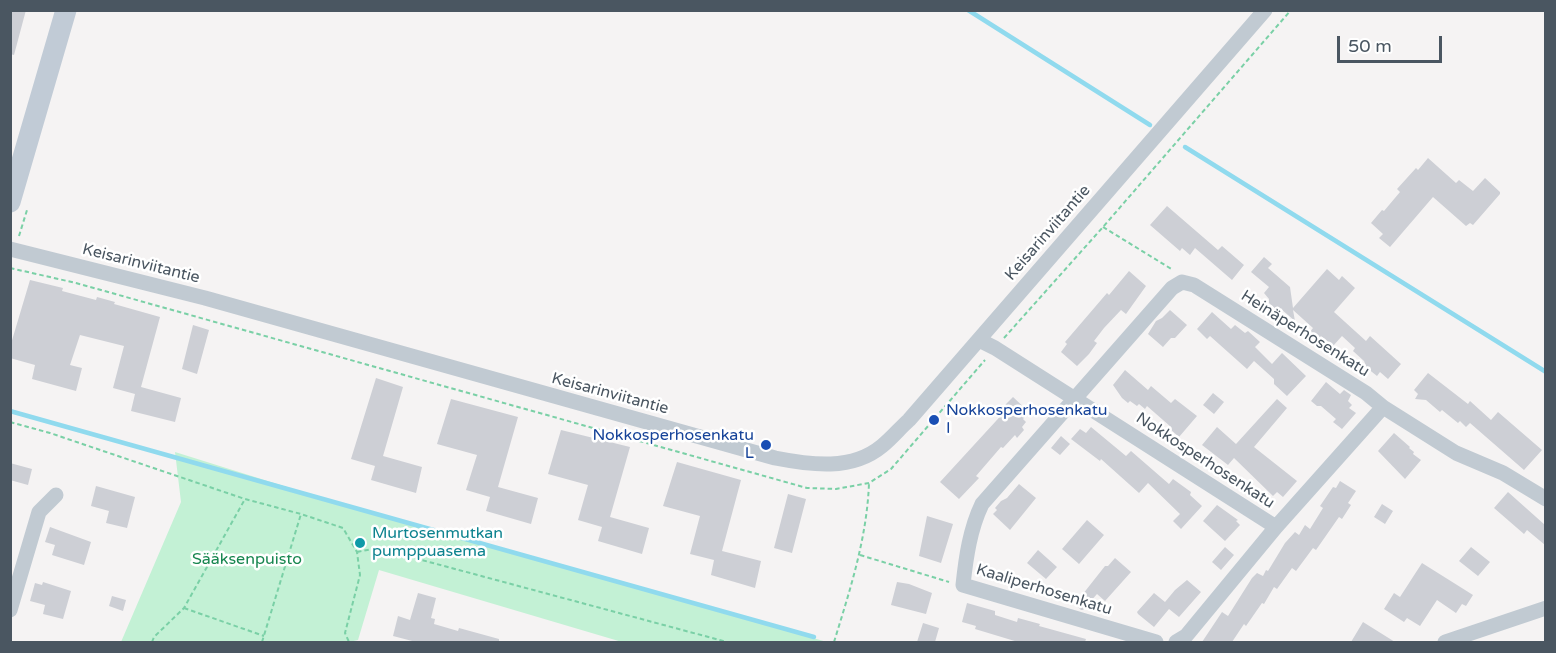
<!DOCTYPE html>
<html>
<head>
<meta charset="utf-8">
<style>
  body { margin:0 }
  #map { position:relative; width:1556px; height:653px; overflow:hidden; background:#f5f3f3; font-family:"Varela Round",sans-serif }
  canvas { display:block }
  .frame { position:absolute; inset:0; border:12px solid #4a5661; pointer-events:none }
  .scale { position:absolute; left:1337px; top:36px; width:105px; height:27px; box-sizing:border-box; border:3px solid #4a5661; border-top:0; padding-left:8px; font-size:18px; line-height:21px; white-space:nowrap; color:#4a5661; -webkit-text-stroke:4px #fff; paint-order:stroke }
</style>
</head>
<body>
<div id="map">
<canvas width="1556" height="653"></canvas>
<div class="frame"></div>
<div class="scale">50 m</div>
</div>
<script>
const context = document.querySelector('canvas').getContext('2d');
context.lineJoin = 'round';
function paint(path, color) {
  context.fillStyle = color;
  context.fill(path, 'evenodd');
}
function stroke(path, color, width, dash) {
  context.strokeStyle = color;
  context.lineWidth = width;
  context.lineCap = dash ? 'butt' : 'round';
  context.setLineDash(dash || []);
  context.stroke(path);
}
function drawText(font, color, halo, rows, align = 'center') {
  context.font = font + ' "Varela Round",sans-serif';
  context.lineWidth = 5;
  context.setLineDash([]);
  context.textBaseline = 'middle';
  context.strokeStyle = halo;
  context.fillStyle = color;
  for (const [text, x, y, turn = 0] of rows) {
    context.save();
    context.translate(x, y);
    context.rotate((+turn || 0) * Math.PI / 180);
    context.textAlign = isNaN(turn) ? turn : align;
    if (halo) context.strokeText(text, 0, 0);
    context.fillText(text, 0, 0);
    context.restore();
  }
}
paint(new Path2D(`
  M175,452l147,46 505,144h-205l-243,-72 -21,70 -9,2h-228l60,-140z`), '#c3f1d5');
stroke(new Path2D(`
  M968,10l182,115
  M1185,147l361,225
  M10,411l804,226`), '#90daee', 4.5);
paint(new Path2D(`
  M10,10h16l-12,45 -4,-1z
  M1428,158l28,25 3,-3 14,11 12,-13 15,14v2l-27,31 -3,-2 -4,3 -33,-29 -43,50 -11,-9 4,-4 -12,-11 11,-13 2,1 16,-19 -3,-3 19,-21 2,2z
  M1167,206l51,44 4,-4 22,19 -12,15 -37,-32 -5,7 -8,-7 -2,3 -30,-26z
  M1264,257l8,7 -4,4 22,19 3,21 34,-39 12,11 3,-4 13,12 -21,24 32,29 4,-5 31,28 -13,15 -8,-7 -3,4 -10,-8 -3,-7 -11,-10 2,-3 -13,-12 -9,10 -12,-10 -3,3 -8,-7 3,-4 -20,-18 2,11 -14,-12 -3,2 -9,-8v-4l-5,-6 5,-6 -18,-15z
  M1129,271l17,15 -20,28 -5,-4 -17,18 -10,13 3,2 -8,11 -12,12 -16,-14 6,-8 -2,-2 42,-49 2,2z
  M30,280l33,8 -1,3 34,9 1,-3 18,5 -1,2 46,13 -19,70 40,11 -6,24 -44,-11 4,-17 -22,-6 11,-42 -44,-11 -10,30 12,3 -6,23 -44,-12 3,-14 -25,-7v-11z
  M1170,310l17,15 -12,13h-4l-8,9 -15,-13 8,-13 6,-3z
  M1212,312l19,17 4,-4 10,8 3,-2 12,11 -5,5 17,17 10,-11 24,23 -19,20 -13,-12v-5l-20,-18 -7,8 -37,-33 -3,3 -10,-10z
  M193,325l16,5 -12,44 -15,-5z
  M1125,370l23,20 3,-4 20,17 4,-4 22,17 -18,21 -9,-8 1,-2 -24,-21 -2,3 -6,-5 -2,2 -7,-5 -2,2 -6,-5 -9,-13z
  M1428,373l40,31 2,-3 21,19 7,-8 44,38 -18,20 -54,-47 -4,4 -6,-6 -2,2 -16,-13 -2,2 -14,-12 -11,-1 3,-5 -4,-4z
  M376,378l27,9 -20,69 39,11 -6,26 -45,-13 4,-14 -24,-7z
  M1326,382l14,12 4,-4 7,5 -3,6 4,4 -3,3 7,5 -14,16 -9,-7 3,-3 -15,-13h-4l-6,-5z
  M1213,393l11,9 -10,12 -11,-9z
  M1013,397l16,15 -6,7 3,3 -4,5 2,3 -7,8 -2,-3 -12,13 -2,-1 -25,29 3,2 -20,21 -19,-17 67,-73 -3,-3z
  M451,399l67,18 -20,70 40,11 -7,26 -45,-13 4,-14 -24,-7 11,-35 -40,-11z
  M1277,399l10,9 -33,39 43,34 -14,16 -6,-5 -4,4 -39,-38 -6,7 -26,-20 15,-18 19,17z
  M1091,427l35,29 5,-5 38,33 4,-5 18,13 -1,3 12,11 -21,23 -8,-8 7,-7 -32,-31 -9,10 -38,-34 -1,2 -29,-22 9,-10 6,4z
  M561,430l69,17 -20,70 39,11 -7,26 -44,-13 4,-14 -24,-7 10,-35 -40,-11z
  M1394,433l16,14 -1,1 5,4 -1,2 8,6 -16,19 -27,-28z
  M1061,436l9,8 -10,11 -9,-7z
  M677,462l64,18 -19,71 39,10 -6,27 -44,-13 3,-15 -24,-6 10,-38 -37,-10z
  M10,463l22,6 -4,16 -18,-5z
  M1340,481l16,10 -8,12 3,2 -9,14 -3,-2 -23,33 -3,-2 -17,23 -4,-3 -15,21 -3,-2 -10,17 -2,-1 -16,23 -2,-2 -12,18h-30l20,-30 6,4 24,-38 5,-5 6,3 3,-6 2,1 17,-28 10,-11 4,3 6,-10 5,4 13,-21 -3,-2 13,-19 3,1z
  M1019,484l17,14 -26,32 -17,-16 4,-4 -2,-2 6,-7 6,-3z
  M96,486l39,11 -8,31 -21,-5 3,-12 -18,-5z
  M1508,492l37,33v20l-18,-15 -3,4 -30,-26z
  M788,494l18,5 -14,54 -18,-5z
  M1382,504l11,7 -8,13 -11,-7z
  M1217,505l21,15 -2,1 4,4 -15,16 -22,-20z
  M927,516l26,8 -12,39 -22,-7z
  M1087,520l17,15 -25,29 -17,-15z
  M50,527l41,15 -7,23 -32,-10 3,-10 -10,-3z
  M1225,547l9,8 -13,15 -9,-8z
  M1471,547l19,15 -12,14 -19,-15z
  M1038,550l19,17 -11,12 -19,-16z
  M1115,558l16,14 -26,29 -8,-7 -14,16h-2l-6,-6 30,-38h3z
  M1422,563l51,32 -7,11 -4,-2 -6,9 -19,-13 -17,26 -13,-8 -3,4 -20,-13 10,-16 6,4z
  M1187,580l14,12 -22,25 -10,-8 -15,18 -16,-13 -1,-2 17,-19 11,9 10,-12z
  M43,582l28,9 -8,28 -20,-5 2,-9 -15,-4 5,-18 7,2z
  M897,582l12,2 23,9 -6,21 -35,-9z
  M418,593l18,5 -5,20 4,1 -1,5 24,7 1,-3 40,11v3h-83l-23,-6 5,-20 12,4z
  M112,596l14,4 -3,11 -14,-5z
  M967,603l28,8v4l22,7 1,-4 22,6 -1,2 47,13 -1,3h-67l-43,-13 1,-3 -14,-4z
  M1363,622l32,20h-44z
  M923,623l16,5 -4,14h-18z`), '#cdcfd5');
stroke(new Path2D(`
  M1103,227l70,43
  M19,236l8,-26
  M10,268l66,15 731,205 29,1 33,-6 22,-14 94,-109
  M1004,338l99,-111 188,-217
  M10,422l40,11 195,66 56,15 42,14 14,24 3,23 -15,58 4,9
  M357,552l20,-4 350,94
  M860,555l89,27
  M184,608l80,28
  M152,642l2,-5 30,-29 61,-109
  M262,642l39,-128
  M834,642c16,-52 33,-104 35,-159`), '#7ad0a6', 2, [4.5, 3]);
stroke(new Path2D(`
  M10,249l195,49 570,160c36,7 77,13 107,-12 10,-8 18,-18 27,-26l356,-410
  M979,340l16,8 281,179 107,-120
  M10,610l29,-98 17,-17
  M1156,642l-193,-57c3,-28 7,-56 19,-81l190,-216 10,-6 12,3 172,108 17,14 73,46 47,20 43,26
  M1176,642l10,-6 90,-109
  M1445,642l101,-34`), '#c1cad2', 15);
stroke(new Path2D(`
  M10,202l56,-192`), '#c1cbd6', 21);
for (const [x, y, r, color] of [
  [934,420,6,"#1a4fb4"],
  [766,445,6,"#1a4fb4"],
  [360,543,6,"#0f9aa8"]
]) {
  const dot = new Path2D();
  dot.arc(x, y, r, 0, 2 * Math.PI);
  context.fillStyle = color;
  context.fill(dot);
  stroke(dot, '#fff', 2);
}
drawText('16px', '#4a5661', '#fff', [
  ["Keisarinviitantie",1048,233,-49],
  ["Keisarinviitantie",141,264,14],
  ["Heinäperhosenkatu",1305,334,32],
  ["Keisarinviitantie",610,394,15],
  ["Nokkosperhosenkatu",1205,461,33],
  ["Kaaliperhosenkatu",1044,590,17]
]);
drawText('16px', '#164399', '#fff', [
  ["Nokkosperhosenkatu",946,411],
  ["I",946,429],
  ["Nokkosperhosenkatu",754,436,"right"],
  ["L",754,454,"right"]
], 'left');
drawText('16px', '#0d838f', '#fff', [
  ["Murtosenmutkan",372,534],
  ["pumppuasema",372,552]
], 'left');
drawText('16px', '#17864f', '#fff', [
  ["Sääksenpuisto",247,560]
]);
</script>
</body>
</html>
